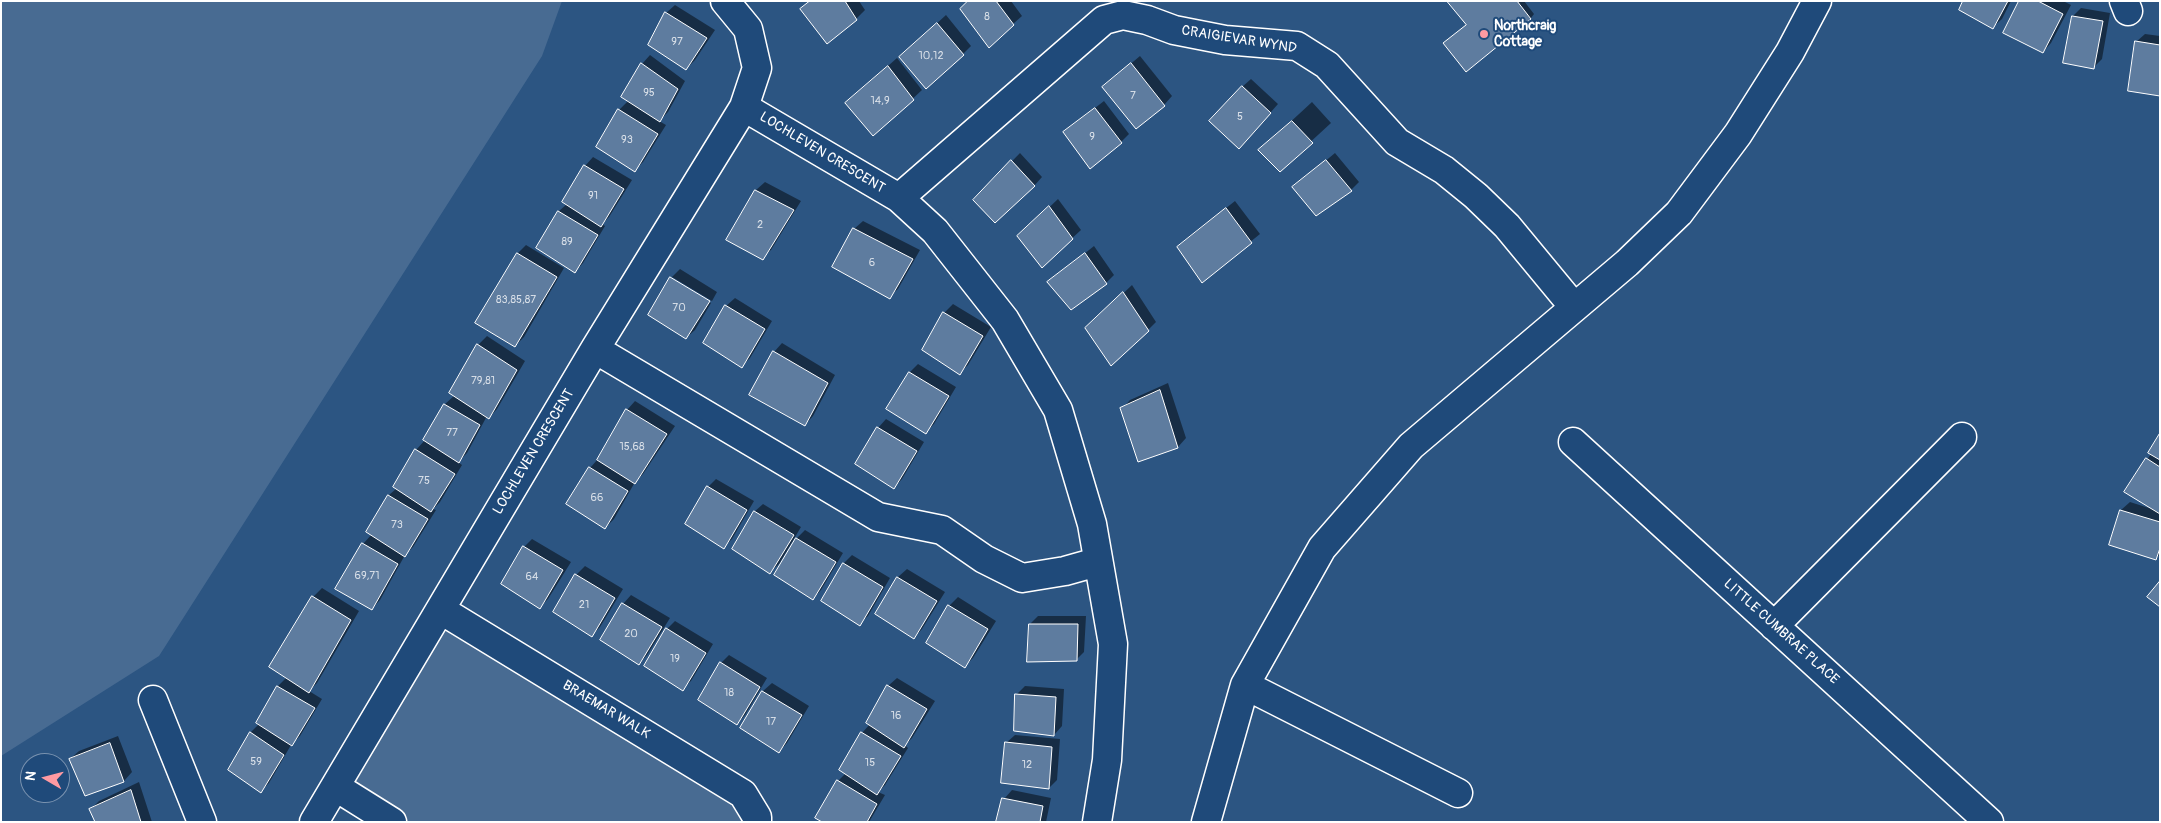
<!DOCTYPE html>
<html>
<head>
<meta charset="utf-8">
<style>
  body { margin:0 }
  #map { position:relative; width:2161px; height:823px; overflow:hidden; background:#2c5582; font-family:Pangolin,sans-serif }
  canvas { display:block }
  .frame { position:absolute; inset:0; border:2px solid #fff; pointer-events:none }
  .north { position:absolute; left:20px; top:753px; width:50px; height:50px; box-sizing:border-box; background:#1f4a7a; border:1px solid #7992af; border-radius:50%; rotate:278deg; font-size:14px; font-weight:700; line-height:20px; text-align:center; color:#fff }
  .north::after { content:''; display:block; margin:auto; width:18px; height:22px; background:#ff9aa2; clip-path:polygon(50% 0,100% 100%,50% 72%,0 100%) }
</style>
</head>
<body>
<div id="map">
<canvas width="2161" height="823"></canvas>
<div class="frame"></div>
<div class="north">N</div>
</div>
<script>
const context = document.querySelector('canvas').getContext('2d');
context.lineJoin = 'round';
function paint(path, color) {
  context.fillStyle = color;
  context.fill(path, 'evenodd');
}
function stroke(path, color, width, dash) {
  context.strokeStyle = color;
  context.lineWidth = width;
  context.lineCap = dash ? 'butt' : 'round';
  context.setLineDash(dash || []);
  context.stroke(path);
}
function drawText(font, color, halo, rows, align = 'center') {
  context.font = font + ' Pangolin,sans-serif';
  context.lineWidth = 4;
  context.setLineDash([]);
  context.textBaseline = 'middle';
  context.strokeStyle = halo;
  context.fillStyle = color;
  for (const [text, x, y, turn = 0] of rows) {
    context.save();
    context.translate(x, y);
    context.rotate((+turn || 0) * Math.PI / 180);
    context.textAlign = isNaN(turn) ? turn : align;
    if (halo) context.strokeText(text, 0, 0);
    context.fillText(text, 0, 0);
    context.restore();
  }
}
paint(new Path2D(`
  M1,1h561l-20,55 -383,600 -158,100z
  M441,610l302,184 8,28h-353l-56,-36z`), '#486b92');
paint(new Path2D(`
  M810,1h49l6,9 -9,9z
  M969,1h42l11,15 -9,8z
  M1449,1h75l10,13 -3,4 -63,6z
  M1965,1h46l-9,18 -9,8z
  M2020,1h43l8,4 -20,38 -8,9z
  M675,5l40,25 -20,30 -9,9 -20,-56z
  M2081,8l29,5 -8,46 -8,8 -21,-51z
  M946,15l25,31 -8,8 -54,-5z
  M2145,34l15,2v58l-24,-52z
  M650,55l35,26 -17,31 -9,9 7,4 -23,37 -8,8 -16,-60 9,-9 14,-37z
  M1140,56l32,40 -8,9 -61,-18z
  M897,58l25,32 -48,45 -19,-40z
  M1251,79l27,25 -31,35 -5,-52z
  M1104,101l25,33 -8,8 -57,-10z
  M1312,102l19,21 -51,47 -20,-20z
  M1020,153l22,24 -8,9 -60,14z
  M1335,153l24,29 -8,8 -57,-3z
  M593,157l39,23 -23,37 -7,7 3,2 -22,37 -8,9 -38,-24 22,-37 8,-7 18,-38z
  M765,182l36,19 -30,49 -9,8 -34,-19 28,-49z
  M1058,199l23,31 -39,36 -23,-30z
  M1235,201l25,33 -58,47 -15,-42z
  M863,221l57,29 -22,39 -9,8 -35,-68z
  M526,245l38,23 -40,69 -9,9 -38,-23 41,-70z
  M1094,246l20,29 -8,8 -57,-1z
  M680,269l37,23 -5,9 -40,-24z
  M672,277v2l39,24 -16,27 -9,8 -36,-24z
  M1132,285l24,37 -8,8 -62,-1z
  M735,298l37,23 -22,37 -8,8 -16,-60z
  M953,304l38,23 -23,38 -8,8 -37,-24 21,-36z
  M487,336l38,25 -28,48 -8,9 -2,-2 -20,37 -9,9 4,3 -22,37 -7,7 3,1 -23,37 -8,8 -25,45 -8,9 -9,-65 9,-10 -4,-2 21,-37 8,-7 19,-38 9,-10 20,-36 10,-9 -4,-2 27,-48z
  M782,343l53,32 -22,41 -8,9 -31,-73z
  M918,364l38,23 -22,37 -9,9 -15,-61z
  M1168,383l18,55 -8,9 -39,14 -17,-52 8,-9z
  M635,401l40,25 -32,48 -8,8 -21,37 -9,9 -15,-60 8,-9 29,-49z
  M886,419l38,23 -22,37 -8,9 -38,-24 22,-36z
  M2160,435v119l-4,4 -45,-13 10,-35 9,-8 22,7 -26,-18 25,-37z
  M716,479l38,22 -22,38 -8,8 -16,-60z
  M763,504l38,23 -22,37 -9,8 -16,-60z
  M805,530l38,23 -22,37 -8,9 -17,-60z
  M532,539l39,23 -23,37 -8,8 -16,-60z
  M852,555l38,23 -22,38 -9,8 -15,-61z
  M585,566l38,23 -23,38 -8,8 -16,-60z
  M907,569l38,23 -23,37 -8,9 -37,-24 21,-37z
  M322,588l37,23 -42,72 -8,8 13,8 -22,37 -9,9 -22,38 -8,8 -32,-22 22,-37 8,-8 -2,-1 21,-37 9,-9 -16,-10 42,-70z
  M631,595l39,23 -23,37 -8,9 -37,-24 21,-36z
  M958,597l38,24 -23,37 -8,8 -37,-24 21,-36z
  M1038,616h48l-2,36 -8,8 -46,-36z
  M675,621l38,23 -22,37 -9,8 -15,-60z
  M729,655l38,23 -22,37 -8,9 -16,-61z
  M897,678l38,23 -23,37 -7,7 3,3 -23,37 -7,7 7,3 -16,27h-45l14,-41 8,-8 16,-40 8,-9 18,-38z
  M772,683l37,23 -22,37 -8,9 -37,-24 21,-37z
  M1025,686l39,3 -2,37 -8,9 -38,-40z
  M1015,735l45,4 -3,41 -8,8 -43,-45z
  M118,736l14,36 -8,9 -39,13 -15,-35 9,-8z
  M139,782l13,40h-56l-5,-13 8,-8z
  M1012,790l39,8 -5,24h-48l6,-23z`), '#0007');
const building = new Path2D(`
  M810,1h35l12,19 -30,24 -27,-35z
  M968,1h28l18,24 -25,23 -29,-39z
  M1447,1h70l14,18 -65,53 -23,-29 23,-18z
  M1963,1h45l-15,28 -34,-19z
  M2019,1h19l25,13 -20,39 -40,-20z
  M665,12l42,26 -21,32 -38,-25z
  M2072,16l31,5 -9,48 -31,-6z
  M937,23l27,32 -38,34 -27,-32z
  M2135,41l25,4v51l-32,-5z
  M641,63l37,26 -18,33 -39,-25z
  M1131,63l34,43 -29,23 -34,-42z
  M888,66l26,34 -41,36 -28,-33z
  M1242,86l29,27 -32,36 -30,-28z
  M1095,108l27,35 -32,26 -27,-37z
  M618,109l40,25 -23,38 -39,-25z
  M1292,121l21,22 -33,29 -22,-22z
  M1011,160l24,26 -40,37 -22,-23z
  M1326,160l26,31 -36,25 -24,-29z
  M584,165l40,24 -23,38 -39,-25z
  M755,190l39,20 -31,50 -37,-20z
  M1049,206l24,33 -31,29 -25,-32z
  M1226,208l26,35 -50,40 -25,-36z
  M558,211l40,24 -23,38 -39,-25z
  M853,228l60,31 -23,40 -58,-32z
  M517,253l40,24 -42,70 -40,-24z
  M1085,253l22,31 -36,26 -24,-28z
  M670,277l40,24 -24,38 -38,-24z
  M1123,292l26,39 -38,35 -26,-38z
  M725,305l40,24 -23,39 -39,-25z
  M943,312l40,24 -23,39 -38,-25z
  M477,344l40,26 -28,49 -40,-26z
  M773,351l55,32 -23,43 -56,-31z
  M909,372l40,24 -23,38 -40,-25z
  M1160,390l18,58 -40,14 -18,-54z
  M444,404l36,21 -21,38 -36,-23z
  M626,409l41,25 -32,50 -38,-24z
  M877,427l40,24 -23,38 -39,-25z
  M2160,433v27l-12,-7z
  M415,449l40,25 -24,38 -38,-25z
  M2146,458l14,9v47l-36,-22z
  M589,467l39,24 -23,38 -39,-25z
  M707,486l40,24 -23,39 -39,-25z
  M388,495l40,24 -23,38 -39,-25z
  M2120,510l40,12v26l-4,12 -47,-15z
  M754,511l40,24 -24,39 -38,-25z
  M796,538l40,24 -23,38 -39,-25z
  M362,543l36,21 -26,46 -37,-21z
  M523,546l40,24 -23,39 -39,-25z
  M843,563l40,24 -23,39 -39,-25z
  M575,574l40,24 -23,39 -39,-25z
  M897,577l40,24 -23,38 -39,-25z
  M2160,581v26l-13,-10z
  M312,596l39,24 -42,73 -40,-26z
  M622,603l40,24 -23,38 -39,-25z
  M948,605l40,24 -23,39 -39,-25z
  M1029,624h49l-1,37 -50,1z
  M666,628l40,25 -23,38 -39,-25z
  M720,662l40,25 -23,38 -39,-25z
  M887,685l40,24 -23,39 -38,-25z
  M277,686l38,22 -23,38 -36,-23z
  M762,691l40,24 -23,38 -39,-25z
  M1015,694l41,3 -2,39 -40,-5z
  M250,732l34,23 -23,38 -33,-23z
  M861,732l40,24 -24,39 -38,-25z
  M1005,742l47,5 -3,42 -48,-6z
  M110,743l14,39 -39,14 -16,-37z
  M837,780l40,24 -10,18h-45l-7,-4z
  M131,790l10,32h-46l-6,-13z
  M1002,798l41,8 -3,16h-44z`);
paint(building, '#5e7c9f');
stroke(building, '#fff', 1);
const street = new Path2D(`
  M725,1l23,28 9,39 -13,39
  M2124,1l4,10
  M899,198l205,-178 19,-5 24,5 27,10 51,10 72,6 30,19 70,77 47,28 32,26 31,30 67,81
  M595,349l283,168 64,13 42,29 38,19 43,-7 32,-9
  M1573,442l416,380
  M441,610l302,184 14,23v5
  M1774,626l188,-189
  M1245,685l213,108
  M153,700l49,122
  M336,787l56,35
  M314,822l281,-473 149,-242 155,91 36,33 70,89 53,90 34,114 21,120 -6,116 -10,62
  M1206,822l39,-137 77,-137 89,-102 216,-183 52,-50 59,-79 52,-82 27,-51`);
stroke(street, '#fff', 31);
stroke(street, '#1f4a7a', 28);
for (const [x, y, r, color] of [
  [1484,34,5,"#ff9aa2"]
]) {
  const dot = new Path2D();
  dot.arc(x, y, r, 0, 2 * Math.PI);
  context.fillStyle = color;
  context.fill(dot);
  stroke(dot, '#1f4a7a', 2);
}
drawText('11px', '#d7dee7', null, [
  ["8",987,17],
  ["97",677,42],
  ["10,12",931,56],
  ["95",649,93],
  ["7",1133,96],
  ["14,9",880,101],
  ["5",1240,117],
  ["9",1092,137],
  ["93",627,140],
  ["91",593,196],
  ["2",760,225],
  ["89",567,242],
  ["6",872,263],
  ["83,85,87",516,300],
  ["70",679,308],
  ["79,81",483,381],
  ["77",452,433],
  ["15,68",632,447],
  ["75",424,481],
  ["66",597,498],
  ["73",397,525],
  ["69,71",367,576],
  ["64",532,577],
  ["21",584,605],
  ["20",631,634],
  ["19",675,659],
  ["18",729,693],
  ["16",896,716],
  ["17",771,722],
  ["59",256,762],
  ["15",870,763],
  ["12",1027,765]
]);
drawText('bold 14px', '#fff', '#1f4a7a', [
  ["Northcraig",1494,26],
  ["Cottage",1494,42]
], 'left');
drawText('14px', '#fff', '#1f4a7a', [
  ["CRAIGIEVAR WYND",1239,40,9],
  ["LOCHLEVEN CRESCENT",822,153,31],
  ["LOCHLEVEN CRESCENT",534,452,-59],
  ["LITTLE CUMBRAE PLACE",1781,632,42],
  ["BRAEMAR WALK",606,710,31]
]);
</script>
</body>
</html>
